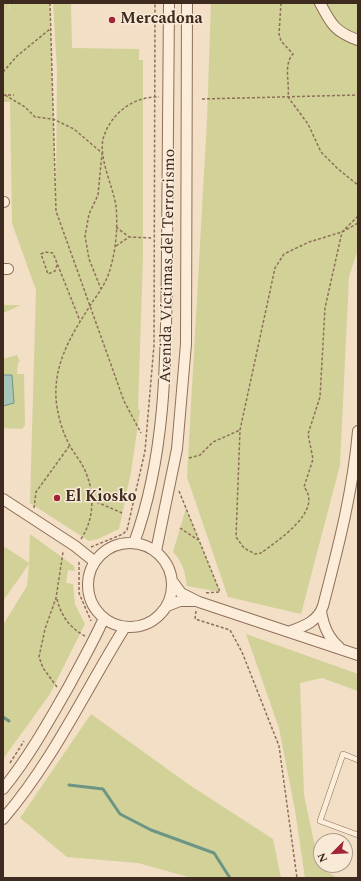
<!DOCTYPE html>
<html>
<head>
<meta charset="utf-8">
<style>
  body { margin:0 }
  #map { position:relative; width:361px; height:881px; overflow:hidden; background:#f2dfc6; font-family:Spectral,serif }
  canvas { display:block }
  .frame { position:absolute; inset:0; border:4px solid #3e2a1e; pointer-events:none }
  .north { position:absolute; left:313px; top:833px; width:40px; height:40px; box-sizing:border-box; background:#f8ead6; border:1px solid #ae9d8c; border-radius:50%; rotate:246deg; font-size:11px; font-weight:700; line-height:16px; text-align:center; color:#3e2a1e }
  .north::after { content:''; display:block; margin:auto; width:14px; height:18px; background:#a32435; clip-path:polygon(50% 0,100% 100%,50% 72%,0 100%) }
</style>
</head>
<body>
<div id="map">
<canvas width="361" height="881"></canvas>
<div class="frame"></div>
<div class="north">N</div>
</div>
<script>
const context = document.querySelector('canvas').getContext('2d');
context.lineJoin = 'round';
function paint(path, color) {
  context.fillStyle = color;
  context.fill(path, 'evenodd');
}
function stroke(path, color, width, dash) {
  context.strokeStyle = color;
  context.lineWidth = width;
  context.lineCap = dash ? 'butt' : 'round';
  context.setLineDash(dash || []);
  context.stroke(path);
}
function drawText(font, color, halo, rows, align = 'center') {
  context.font = font + ' Spectral,serif';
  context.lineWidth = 3;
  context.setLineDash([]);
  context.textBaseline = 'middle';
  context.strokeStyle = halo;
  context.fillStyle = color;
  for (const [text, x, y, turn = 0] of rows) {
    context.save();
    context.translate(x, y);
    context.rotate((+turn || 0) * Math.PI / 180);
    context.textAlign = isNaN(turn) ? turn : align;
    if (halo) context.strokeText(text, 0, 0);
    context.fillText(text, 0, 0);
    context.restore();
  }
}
paint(new Path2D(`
  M3,3h6v10l1,-10h40l6,192 1,-125 -4,-67h18l1,45 67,1v11h4v195l-5,154 2,1 -9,62 -12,57 -21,10 -9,2 -59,-38 6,-213 -24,-67 -2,-121h-7z
  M211,3h147v246l-9,28 -9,188 -39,149 -73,-17 -41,-120 20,-357z
  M3,305h18l-18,8z
  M17,355l3,7 -2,1 -1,11h7l1,51 -3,4 -19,-1v-69z
  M186,508l34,84 -33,-6c-2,-14 -4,-24 -14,-34z
  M30,534l44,32 1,5 -7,-1 -2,13 7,1 2,20 10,20 -35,70 -47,65v-134l24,-39 2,-22 -26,37v-51l2,-3 24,16z
  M246,634l112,40v17l-36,-13 -22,5 4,112 11,52 6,11v7h3l4,7 9,6h-32l-10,-68 -16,-82z
  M91,714l97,70 85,55 8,39h-89l-54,-15 -71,-6 -47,-39z`), '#d1d198');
const water = new Path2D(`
  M3,375h9l2,28 -11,3z`);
paint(water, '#a7c5b9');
stroke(water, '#6d9586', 1);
stroke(new Path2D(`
  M3,717l6,4
  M69,785l34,4 17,25 31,16 63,23 16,25`), '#6d9586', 3);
const lane = new Path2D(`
  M358,760l-15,-6 -23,67 38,14`);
const street = new Path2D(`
  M320,3c11,21 15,29 38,37
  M3,202h1
  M3,269h5
  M3,499l72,47 20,16
  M134,543c34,-93 32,-195 33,-293 1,-82 1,-165 2,-247
  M88 585a42 42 0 1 1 84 0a42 42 0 1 1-84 0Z
  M156,551l21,-102 9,-105 1,-341
  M173,582l8,11 18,9 159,53
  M167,606l13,-5h15
  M321,612c3,15 7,25 18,35
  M291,631c14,-5 27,-10 32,-25 15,-58 30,-115 35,-175
  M3,789c26,-32 46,-68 66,-103 12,-23 25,-45 35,-68
  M3,819c50,-58 82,-128 122,-192`);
stroke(lane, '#8f6f59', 6);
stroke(street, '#8f6f59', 12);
stroke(new Path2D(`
  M50,3l6,208 68,190 17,32
  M281,3l-2,31 2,7 12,13c-10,11 -3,29 -5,43l20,27 13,28 17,17 20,16
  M3,72l14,-16 33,-27
  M3,95h11
  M5,95l20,12 10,10 18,2 21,10 28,24 -4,42 -9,19 -4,22 4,23 12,30
  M202,99l156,-4
  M358,216l-16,16 -17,76 -5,89 -12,37 5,25 -9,28c20,24 -27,54 -43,66l-6,1 -11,-6 -8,-11 4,-107 35,-162 9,-14 25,-12 33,-10 16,-9
  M116,227l13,10
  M116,246l13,-9 24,1
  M57,265l-2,6 -7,3 -7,-20 4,-2 8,1 27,68
  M189,458l11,-3 13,-13 27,-12
  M179,491l41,101 -16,1
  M92,500l30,13
  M34,508l2,-16 34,-47
  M180,528l18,12
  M81,539c13,-20 14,-44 5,-66 -4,-11 -12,-19 -17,-29 -7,-13 -12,-31 -13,-46 -2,-38 18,-67 37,-97 8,-11 15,-22 18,-35 5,-18 7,-40 5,-60 -3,-20 -19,-51 -12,-70 8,-24 31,-40 55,-39
  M91,547l32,-13 4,-4 18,-79 9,-106 1,-342
  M79,562v31l12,28
  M57,599c4,17 13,29 28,37
  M196,611l-1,8 35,11 12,22 37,94 18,132
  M57,687l-14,-19 -4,-11 6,-28 11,-31 7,-46
  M10,763l14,-22`), '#8f6f59', 1.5, [3, 2]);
stroke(lane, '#fbedda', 5);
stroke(street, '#fbedda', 10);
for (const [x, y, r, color] of [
  [112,20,4,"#a32435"],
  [57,498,4,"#a32435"]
]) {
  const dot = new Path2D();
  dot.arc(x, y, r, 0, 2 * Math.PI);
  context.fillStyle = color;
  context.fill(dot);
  stroke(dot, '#f8ead6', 1.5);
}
drawText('bold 16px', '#3e2a1e', '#f8ead6', [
  ["Mercadona",120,20],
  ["El Kiosko",65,498]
], 'left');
drawText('16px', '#3e2a1e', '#f8ead6', [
  ["Avenida Víctimas del Terrorismo",169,266,-89]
]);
</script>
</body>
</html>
